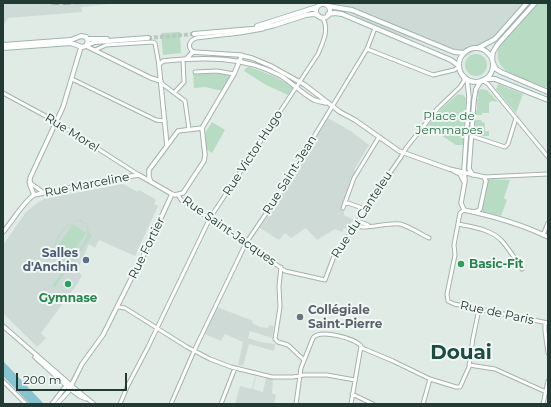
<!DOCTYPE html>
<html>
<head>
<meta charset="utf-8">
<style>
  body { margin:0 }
  #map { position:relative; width:551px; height:407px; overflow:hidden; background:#e0ebe6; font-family:Montserrat,sans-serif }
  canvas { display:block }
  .frame { position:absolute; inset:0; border:4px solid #213b34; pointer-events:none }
  .scale { position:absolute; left:16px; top:373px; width:111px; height:18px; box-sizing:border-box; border:2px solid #213b34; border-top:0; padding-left:5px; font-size:12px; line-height:14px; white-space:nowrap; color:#213b34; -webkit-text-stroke:3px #f0f7f4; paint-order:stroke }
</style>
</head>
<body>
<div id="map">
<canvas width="551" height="407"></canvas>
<div class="frame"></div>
<div class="scale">200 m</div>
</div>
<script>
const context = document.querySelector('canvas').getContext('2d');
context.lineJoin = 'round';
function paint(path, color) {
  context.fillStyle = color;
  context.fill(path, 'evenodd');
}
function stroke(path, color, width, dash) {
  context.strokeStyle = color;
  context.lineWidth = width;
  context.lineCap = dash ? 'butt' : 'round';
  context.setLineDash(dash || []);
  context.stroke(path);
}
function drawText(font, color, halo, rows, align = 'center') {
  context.font = font + ' Montserrat,sans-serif';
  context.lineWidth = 4;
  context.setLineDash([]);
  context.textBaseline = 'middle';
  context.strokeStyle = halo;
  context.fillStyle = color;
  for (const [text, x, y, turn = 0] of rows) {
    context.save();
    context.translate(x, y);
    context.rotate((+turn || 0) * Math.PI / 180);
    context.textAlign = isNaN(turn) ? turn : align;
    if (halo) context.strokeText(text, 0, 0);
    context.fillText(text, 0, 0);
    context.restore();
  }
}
paint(new Path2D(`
  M3,3h108v1l-30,3 1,5 -74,6 -5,8z
  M331,3h194l-31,34 -28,20 -87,-29z
  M328,118l24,14 17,13 -15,25 2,2 -5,7 -10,28 3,2v6l10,5 -5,10 -5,-2 -2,4 -7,-3 -18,11 -11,-12 -15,10 -6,-5 -6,7 -19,-12 20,-30z
  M123,184l15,8 1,-2 14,8 3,2 -2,4 4,2 -23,50 -36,-16 -4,8 -6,-4 -12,27 5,4 -4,8 -37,50 5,5 -9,9 -34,-34v-68l23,-33 11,-9 5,-3 6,-2z
  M217,307l36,14 -1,2 8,4 8,1 1,-3 5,1 -2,12 -22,-7 -2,7 12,4 15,2 -1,7 -25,-7 -6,22 -5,-1 5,-23 -18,-8 -4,7 -16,-7z
  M255,377h1l-3,12 10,3 -1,5 4,-19 7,1 -1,14 4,2 -2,9h-39l5,-18 12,3z`), '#cedad5');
paint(new Path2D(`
  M539,3h9v85c-19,-7 -63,-16 -47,-44z
  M180,32l1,21 -18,2 -2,-22z
  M465 65a11 11 0 1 1 22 0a11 11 0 1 1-22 0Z
  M249,67c16,5 30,11 44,20l-5,8 -22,-10 -22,-14 2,-3z
  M193,74h35l2,3 -7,13h-6l-11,-3 -12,1z
  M498,84l25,10 -7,19 -20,-24z
  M481,89l6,1 11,12 -6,-1 -3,2v10h-7v2h-6v-5h1v-10l2,-3h-2l1,-6z
  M459,94l4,1 3,3 -3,47h-7l-29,-19 14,-17 16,-14z
  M475,120h6l1,2 3,1v8h4v5h-8l-5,-2z
  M212,122l13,8 -13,23 -6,-4 -1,-16z
  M488,179l22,1 -6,18 3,2 -6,16 -20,-5z
  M78,220c7,1 11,6 11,13l3,2 -37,52 -3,-1 19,-26c-34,7 -11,-38 7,-40zM75,221c26,0 5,33 -5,38 -3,1 -6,1 -9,0l-6,-6c-2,-10 11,-29 20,-32z
  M73,224l13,9 -17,24 -13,-9z`), '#b8dcc3');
paint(new Path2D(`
  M3,361l41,43h-14l-27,-28z`), '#88c3d0');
stroke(new Path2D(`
  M148,38l46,-4`), '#bac8c2', 4, [4, 2]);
const minor = new Path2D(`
  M367,49l66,26 21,-5 5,-3
  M95,50l11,-5 46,-3 3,1 4,22
  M193,52c-6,-5 -4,-11 3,-14l44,-5 23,-4
  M195,72l22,-1 17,3
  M72,79l84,41 9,1
  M482,80l6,4 60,73
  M161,83l24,18 4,28
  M3,93l50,27 86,55
  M174,93l10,-11 -1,-23
  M472,136l33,11 3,-3 8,-26
  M484,177l64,-3
  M29,182l15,11
  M178,195l4,6 58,37 45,33 40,9 11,-29 15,-18 14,-24 36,-52 5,-9 32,-40 22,-21 4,-6v-5
  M345,202l20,7
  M343,208l11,-30 25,-41
  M464,210l-4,3 -6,32 1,10 -8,39 1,7 6,3 94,19
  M358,221l10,4
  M458,224c14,3 33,5 44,17 7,8 14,19 20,28
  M356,226c9,4 31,-4 44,-2 9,2 20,10 29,14
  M543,235l5,-12
  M281,267l-2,19 1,21 -5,32 3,3 10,3 16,15
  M118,307l7,1 62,39 23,12 21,8 41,10h21l11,-2h23l28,5
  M545,323v8l3,22
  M362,348l31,13 37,18 26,8h4l9,-20 4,-29 6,-29
  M469,365l26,4 51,23
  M3,381l23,23
  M72,386l22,18
  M70,389l9,7 7,3
  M352,394l21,10
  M120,404l8,-19 20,-38 62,-129 108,-164c5,-12 12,-25 4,-37
  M171,404l23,-53 52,-108 32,-47 89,-147 8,-21
  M221,404l14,-36
  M296,404l5,-36 12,-30c7,-9 42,0 48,8l-10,58
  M423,404l7,-25
  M543,404l5,-23`);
const tertiary = new Path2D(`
  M86,46l65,32 10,3
  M186,59l7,-7 46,3 13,3 19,8 34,19 35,27 15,8 44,31 50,18 35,8 2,4 -6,28 -2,2 -5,1
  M467,79l2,18 -5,72 1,12 -4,22 3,7c29,6 57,14 84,27
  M202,128l32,-54 8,-19
  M167,146l-8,-81 4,-4c41,-4 82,-5 118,15 11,7 22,18 33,24 3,1 8,2 12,3
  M454,171l6,3 4,8
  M473,175l-4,-6 5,-69 2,-11 5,-8
  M151,182l-2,-5v-7l29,-39 24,-3
  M34,195l-4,-10v-7l33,-71 18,-60
  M3,232c9,-10 21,-31 31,-37l77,-16 28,-4 33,19 3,1 8,-2 21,-32 1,-6 -3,-27
  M3,326l69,60
  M35,357l35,32
  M52,404l14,-18
  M57,404l11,-12 14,-28 21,-29 34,-68 4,-6 31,-67`);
const secondary = new Path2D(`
  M316 11a7 7 0 1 1 14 0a7 7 0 1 1-14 0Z
  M328,6l24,4 102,42 10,1
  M328,14l7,-1 7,1 109,46 8,6
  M257,26l60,-19
  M194,34l69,-6 12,-3 31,-10 7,-1 5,1
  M87,39h20
  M3,45l68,-5 10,-4 5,1 2,4 -2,5 -4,1 -11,-4 -68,5
  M87,45l8,-3 53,-4
  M478,48l17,-9 32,-36
  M459 65a17 17 0 1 1 34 0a17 17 0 1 1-34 0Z
  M492,59l1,-7 5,-8 37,-41
  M493,63l3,6 5,3 47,20
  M485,79h10l53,21`);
stroke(minor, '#a3b3ad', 5);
stroke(tertiary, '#a3b3ad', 5.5);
stroke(secondary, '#9fb6ae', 6);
stroke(minor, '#fff', 3);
stroke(tertiary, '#fff', 3.5);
stroke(secondary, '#fff', 4);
stroke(new Path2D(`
  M27,3l34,1 43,-1`), '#5b7770', 1, [8, 4]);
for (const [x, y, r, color] of [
  [86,260,4,"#5c6f8a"],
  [461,264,4,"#2e9e5b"],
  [68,284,4,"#2e9e5b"],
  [300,317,4,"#6b7280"]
]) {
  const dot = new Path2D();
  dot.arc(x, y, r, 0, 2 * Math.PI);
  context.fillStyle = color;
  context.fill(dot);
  stroke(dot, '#f0f7f4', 1.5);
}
drawText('12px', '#2b7148', '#f0f7f4', [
  ["Place de",449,116],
  ["Jemmapes",449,130]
]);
drawText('12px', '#213b34', '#f0f7f4', [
  ["Rue Morel",72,133,32],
  ["Rue Victor Hugo",253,153,-57],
  ["Rue Saint-Jean",290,175,-58],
  ["Rue Marceline",87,185,-11],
  ["Rue du Canteleu",362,215,-57],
  ["Rue Saint-Jacques",229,231,35],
  ["Rue Fortier",147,248,-64],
  ["Rue de Paris",497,313,12]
]);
drawText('bold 12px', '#4e5e75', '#f0f7f4', [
  ["Salles",78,253],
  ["d'Anchin",78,267]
], 'right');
drawText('bold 12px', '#27864d', '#f0f7f4', [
  ["Basic-Fit",469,264],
  ["Gymnase",68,298,"center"]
], 'left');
drawText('bold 12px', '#5b616d', '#f0f7f4', [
  ["Collégiale",308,310],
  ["Saint-Pierre",308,324]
], 'left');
drawText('bold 20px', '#1d4c42', '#f0f7f4', [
  ["Douai",461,353]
]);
</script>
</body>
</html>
